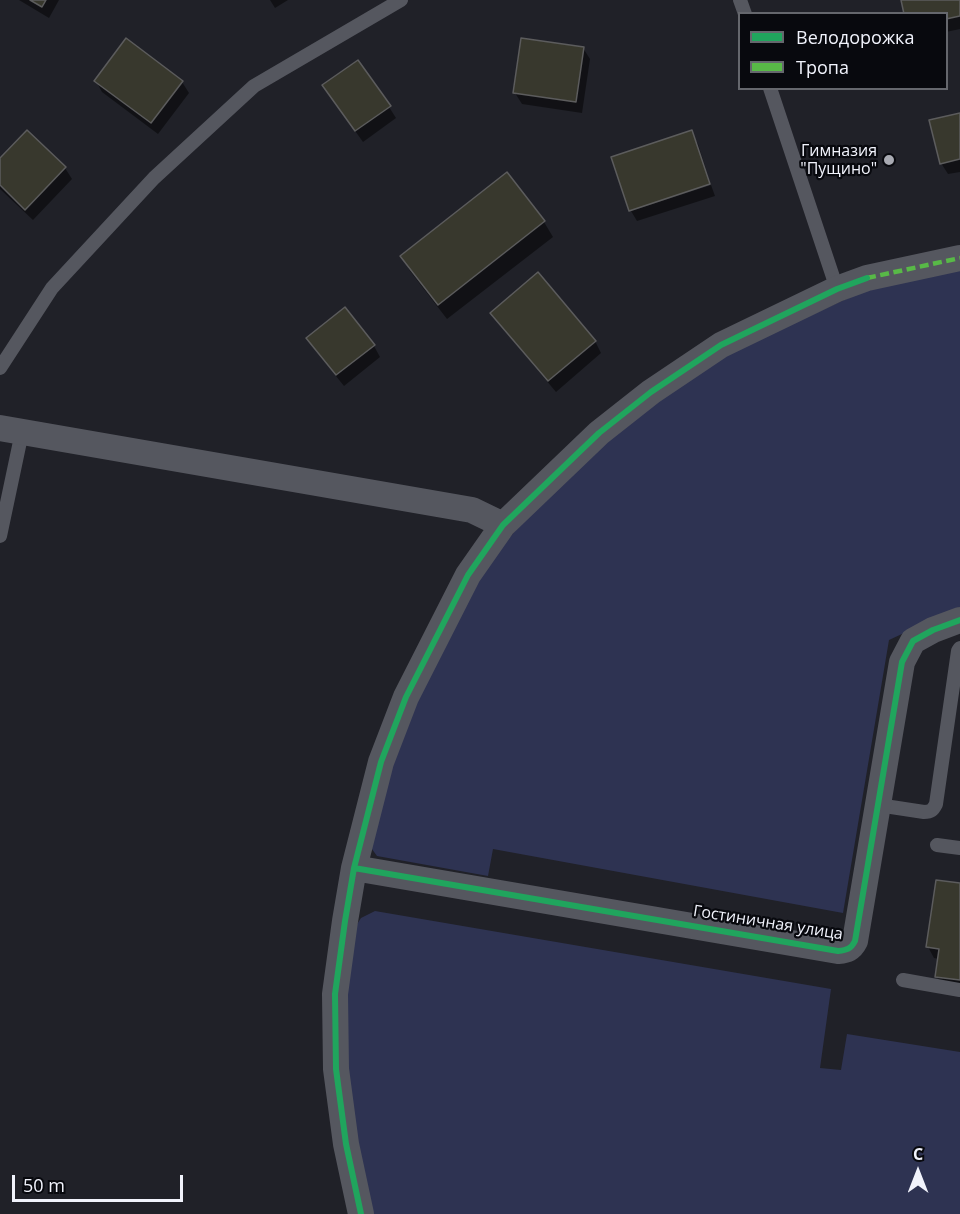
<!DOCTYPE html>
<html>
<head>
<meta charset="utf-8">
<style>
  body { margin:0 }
  #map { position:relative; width:960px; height:1214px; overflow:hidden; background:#202128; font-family:"Open Sans",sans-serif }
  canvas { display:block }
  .legend { position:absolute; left:738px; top:12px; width:210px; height:78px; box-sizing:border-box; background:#08090e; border:2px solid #65676d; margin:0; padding:8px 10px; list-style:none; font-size:18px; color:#f1f3fc }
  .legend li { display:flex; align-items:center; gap:12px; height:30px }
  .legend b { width:30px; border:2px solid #65676d }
  .north { position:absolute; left:888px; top:1142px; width:60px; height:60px; -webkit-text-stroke:4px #08090e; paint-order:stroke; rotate:0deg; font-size:16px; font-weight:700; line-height:24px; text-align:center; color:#f1f3fc }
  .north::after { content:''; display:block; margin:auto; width:21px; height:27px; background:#f1f3fc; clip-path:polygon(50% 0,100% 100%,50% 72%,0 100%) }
  .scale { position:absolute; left:12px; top:1175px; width:171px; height:27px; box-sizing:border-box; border:3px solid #f1f3fc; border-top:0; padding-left:8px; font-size:18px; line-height:21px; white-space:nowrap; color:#f1f3fc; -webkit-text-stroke:4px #08090e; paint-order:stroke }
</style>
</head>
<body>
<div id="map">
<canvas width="960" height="1214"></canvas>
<ul class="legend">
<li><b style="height:8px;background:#20a55d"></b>Велодорожка</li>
<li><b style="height:8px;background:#58b947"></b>Тропа</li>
</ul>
<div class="north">С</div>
<div class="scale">50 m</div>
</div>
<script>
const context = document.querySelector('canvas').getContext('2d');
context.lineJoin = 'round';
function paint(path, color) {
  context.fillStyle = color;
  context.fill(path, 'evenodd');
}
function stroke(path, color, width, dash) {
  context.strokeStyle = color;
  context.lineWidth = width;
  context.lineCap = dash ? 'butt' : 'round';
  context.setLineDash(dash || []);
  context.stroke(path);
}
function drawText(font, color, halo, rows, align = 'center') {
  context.font = font + ' "Open Sans",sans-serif';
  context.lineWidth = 4.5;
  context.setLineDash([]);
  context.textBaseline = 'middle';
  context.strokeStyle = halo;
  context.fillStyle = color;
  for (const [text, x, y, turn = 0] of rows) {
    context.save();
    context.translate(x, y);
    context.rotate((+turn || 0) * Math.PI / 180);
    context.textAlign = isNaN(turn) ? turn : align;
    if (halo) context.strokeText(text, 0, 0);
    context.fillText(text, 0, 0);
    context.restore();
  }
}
paint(new Path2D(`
  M960,266v341l-71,33 -46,273 -350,-64 -5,27 -111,-20 -8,-11 42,-141 65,-127 74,-87 66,-62 90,-65 160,-73z
  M375,911l456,78 -11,79 21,2 6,-36 113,18v162h-590l-20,-101 -5,-113 7,-68 9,-14z`), '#2e3352');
paint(new Path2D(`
  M19,0h40l-10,18z
  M270,0h18l-13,8z
  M902,0h58v29l-14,3v-18z
  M583,48l7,11 -8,54 -60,-9 -7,-11z
  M96,81l86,1 7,11 -31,41 -56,-42z
  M324,86l65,21 7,11 -33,24 -32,-45z
  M960,114v58l-12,2 -7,-11z
  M691,132l7,12 12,38 -80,27z
  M0,160l65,8 7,11 -39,41 -33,-31z
  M507,174l37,48 9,15 -106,82 -37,-48 -8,-15z
  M711,185l4,11 -78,25 -6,-10z
  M492,313l103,28 6,12 -45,39 -57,-68z
  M308,338l66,8 6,11 -36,29 -29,-36z
  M960,885v105l-17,-2 -6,-12 2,-17 -5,-1 -6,-11z`), '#0007');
const building = new Path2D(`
  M30,0h16l-4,7z
  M901,0h59v16l-14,3v-5h-42z
  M126,38l57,43 -32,42 -57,-42z
  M521,38l63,9 -8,55 -63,-9z
  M358,60l33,46 -36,25 -33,-46z
  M960,113v46l-20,5 -11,-44z
  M27,130l39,37 -41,43 -25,-25v-27z
  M692,130l18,54 -81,27 -18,-54z
  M507,172l38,49 -107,84 -38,-49z
  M538,272l58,69 -48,40 -58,-68z
  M345,307l30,38 -39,30 -30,-37z
  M936,880l24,3v97l-25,-3 4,-28 -13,-2z`);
paint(building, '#38382d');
stroke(building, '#5c5c5d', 1.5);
stroke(new Path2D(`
  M740,0l5,14
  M770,88l67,201
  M0,368l52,-80 102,-110 100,-92 147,-86
  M0,536l22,-104
  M878,805l46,7c7,0 9,-2 12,-8l22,-153 2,-3
  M937,845l23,3
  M903,980l57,10`), '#55575f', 14);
stroke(new Path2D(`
  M0,428l472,82 31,15
  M354,868l484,83c9,-1 13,-2 17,-10l47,-279 11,-21 20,-11 27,-10
  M361,1214l-15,-70 -10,-75 -1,-75 10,-73 9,-53 27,-106 25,-65 62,-122 35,-50 96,-92 52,-41 70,-47 116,-56 30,-11 93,-20`), '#55575f', 26);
stroke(new Path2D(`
  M867,278l93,-20`), '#58b947', 4.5, [9, 4.5]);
stroke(new Path2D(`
  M354,868l484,83c9,-1 13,-2 17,-10l47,-279 11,-21 20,-11 27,-10
  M361,1214l-15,-70 -10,-75 -1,-75 10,-73 9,-53 27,-106 25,-65 62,-122 35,-50 96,-92 52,-41 70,-47 116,-56 30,-11`), '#20a55d', 6);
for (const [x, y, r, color] of [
  [889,160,6,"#a8aab2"]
]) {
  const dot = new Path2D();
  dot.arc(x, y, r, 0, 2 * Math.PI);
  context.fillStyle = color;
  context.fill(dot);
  stroke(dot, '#08090e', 2);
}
drawText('16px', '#f1f3fc', '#08090e', [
  ["Гимназия",877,151],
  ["\"Пущино\"",877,169]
], 'right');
drawText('16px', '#f1f3fc', '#08090e', [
  ["Гостиничная улица",768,923,9]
]);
</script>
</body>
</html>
